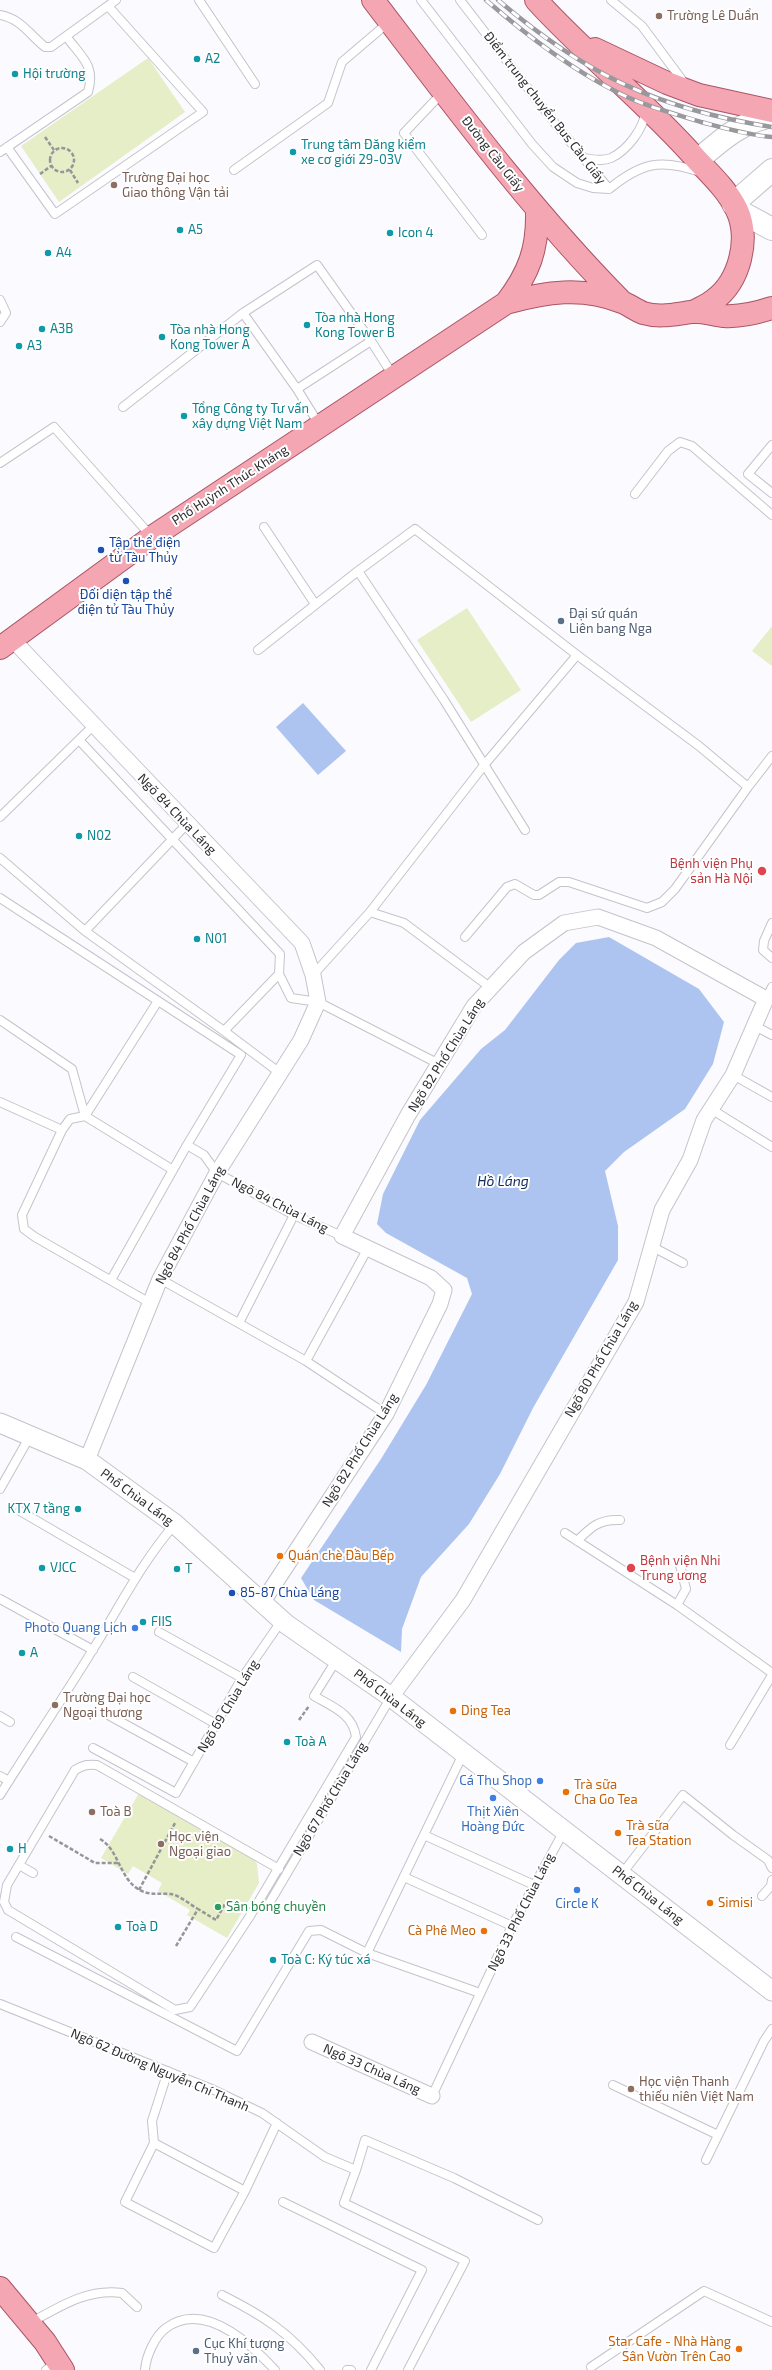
<!DOCTYPE html>
<html>
<head>
<meta charset="utf-8">
<style>
  body { margin:0 }
  canvas { display:block; background:#fbfaff }
</style>
</head>
<body>
<canvas width="772" height="2370"></canvas>
<script>
const context = document.querySelector('canvas').getContext('2d');
context.lineJoin = 'round';
function paint(path, color) {
  context.fillStyle = color;
  context.fill(path, 'evenodd');
}
function stroke(path, color, width, dash) {
  context.strokeStyle = color;
  context.lineWidth = width;
  context.lineCap = dash ? 'butt' : 'round';
  context.setLineDash(dash || []);
  context.stroke(path);
}
function drawText(font, color, halo, rows, align = 'center') {
  context.font = font + ' "Exo 2",sans-serif';
  context.lineWidth = 4;
  context.setLineDash([]);
  context.textBaseline = 'middle';
  context.strokeStyle = halo;
  context.fillStyle = color;
  for (const [text, x, y, turn = 0] of rows) {
    context.save();
    context.translate(x, y);
    context.rotate((+turn || 0) * Math.PI / 180);
    context.textAlign = isNaN(turn) ? turn : align;
    if (halo) context.strokeText(text, 0, 0);
    context.fillText(text, 0, 0);
    context.restore();
  }
}
paint(new Path2D(`
  M148,58l37,54 -126,90 -38,-56z
  M467,608l54,82 -50,32 -54,-82z
  M772,626v40l-20,-15z
  M139,1793l114,65 4,6 2,19 -32,55 -40,-23 3,-5 -32,-19 4,-8 -29,-17 -5,8 -27,-16z`), '#e5eec6');
paint(new Path2D(`
  M303,703l43,48 -28,24 -42,-48z
  M609,937l90,52 25,33 -11,42 -28,45 -61,43 -19,19 13,55v34l-85,148 -33,66 -31,50 -48,53 -19,52 -1,23 -87,-52 -13,-22 80,-119 45,-74 46,-91 -5,-16 -81,-45 -9,-9 6,-30 37,-74 61,-71 24,-19 54,-70 17,-17z`), '#acc4ef');
const service = new Path2D(`
  M199,0l56,84
  M421,0l111,144 21,23 24,16 16,5 16,1
  M460,0l94,122 55,67
  M611,0l31,26 43,58
  M0,15c21,4 29,19 45,32h6l65,-47
  M443,92l-39,41 78,102
  M7,147l48,67 148,-102 -95,-106
  M0,152l88,-60c8,-27 -7,-35 -22,-56
  M583,158c9,1 19,4 28,0 17,-8 32,-29 35,-47
  M234,170l94,-67 14,-41 47,-40
  M609,189c32,-26 51,-31 91,-17
  M0,300l6,13 -6,9
  M297,389l-54,-76 74,-48 54,76
  M123,407l120,-94
  M320,426l-23,-37 74,-48 23,36
  M772,445l-24,29 24,19
  M0,463l54,-36 97,109
  M635,494l33,-43 12,-9 12,4 80,69
  M264,527l51,77
  M258,650l100,-79
  M79,740l201,214 -1,20 12,24 27,4 121,62
  M0,817l93,-91
  M525,830l-81,-130 -86,-129 57,-42 162,126 122,91 49,41
  M0,858l85,73 139,100 55,-57
  M0,898l241,157 -54,90 -76,135
  M370,912l34,11 87,65
  M772,923l-8,18 -1,9 9,8
  M85,931l102,-107
  M465,937l42,-50 8,-3 19,11h5l20,-13h10l78,26 15,-6 13,-13 73,-102 24,-31
  M313,975l57,-63 115,-148 92,-109
  M766,999l6,-12
  M0,1020l72,49 13,47
  M755,1026l17,9
  M224,1031l56,42
  M733,1075l39,22
  M0,1102l62,28
  M711,1109l61,38
  M85,1116l73,-115
  M187,1145l17,10 13,18 77,42 48,21
  M651,1246l32,17
  M160,1279l146,82 80,53
  M150,1303l-115,-66 -11,-8 -2,-14 40,-85 8,-11 15,-3 88,54
  M239,1323l55,-108
  M306,1361l62,-113
  M0,1489l30,-53
  M20,1511l115,67
  M565,1533l112,72 95,68
  M577,1541c14,-14 22,-22 43,-21
  M0,1599l93,51
  M677,1605l9,-16 -7,-28
  M159,1632l83,46
  M133,1677l83,47
  M0,1716l10,6
  M110,1716l84,46
  M730,1745l42,-70
  M93,1748l83,45 66,-115 40,-58
  M463,1754l-96,199 113,40
  M0,1776l9,5
  M0,1795c30,-48 62,-95 92,-144 27,-43 49,-88 83,-127
  M424,1835l110,50
  M19,1865l14,8
  M279,1869l-182,-104c-9,-1 -14,0 -22,5l-68,115 -3,17 4,8 167,100 15,-3 60,-91 106,-179c-3,-23 -23,-30 -42,-41l23,-37
  M621,1875l62,-80 50,40 35,25 4,8
  M404,1877l108,49
  M762,1896l9,-10 1,-6
  M270,1902l121,-205
  M16,1937l221,114 72,-120 12,-1 46,23
  M0,2004l214,86 48,23 63,44 31,13 9,-30 89,38 84,42
  M168,2071l-16,50 2,22 -29,59 89,46 31,-57 32,-68
  M613,2085l105,50
  M432,2096l80,-170 52,-95
  M154,2143l91,48
  M706,2160l58,-119 8,-12
  M356,2170l-12,33 121,58 -57,109
  M283,2202l139,68 -51,100
  M222,2295c42,21 68,38 98,75
  M30,2323c29,-16 58,-35 92,-30l15,14
  M591,2367l113,-76 68,31
  M46,2370l11,-8
  M145,2370c1,-14 10,-34 21,-42 38,-28 84,15 109,42
  M347,2370h4`);
const minor = new Path2D(`
  M12,639l290,304 11,32 5,27 -17,38 -84,133 -57,106 -73,181
  M262,1603l124,-189 54,-110 4,-14 -13,-12 -89,-42 66,-121 66,-109 50,-54 40,-29 34,-6 58,21 110,61 -33,76 -29,45 -14,40 -28,50 -26,92 -173,298 -72,97
  M312,2042l120,54`);
const tertiary = new Path2D(`
  M0,1423l87,37 88,64 111,100 105,73 381,294`);
const secondary = new Path2D(`
  M698,160c23,-20 43,-38 74,-44
  M733,204l39,-34
  M737,210l35,19`);
const primary = new Path2D(`
  M373,0c79,103 157,209 249,302
  M536,0c51,56 111,103 161,160 14,15 31,31 40,50 13,29 3,71 -23,90 -6,5 -14,8 -21,12
  M595,49l72,34 32,12 73,16
  M506,303c40,-11 76,-17 116,-1 7,3 14,8 21,11 17,5 32,1 48,-1 11,-1 23,3 33,4 16,1 33,-3 48,-8
  M0,648l152,-111 354,-234c23,-30 32,-54 31,-92
  M0,2288l45,54 18,28`);
stroke(service, '#c5c3cb', 10);
stroke(minor, '#c5c3cb', 17);
stroke(tertiary, '#c5c3cb', 21);
stroke(secondary, '#c5c3cb', 24);
stroke(primary, '#aa5464', 24);
stroke(new Path2D(`
  M45,137l9,13
  M50 160a12 12 0 1 1 24 0a12 12 0 1 1-24 0Z
  M70,170l8,13
  M40,174l11,-8
  M299,1720l10,-14
  M49,1836l46,27h24
  M100,1839c19,11 19,38 38,50 11,7 21,4 33,5 8,1 20,11 27,15
  M139,1890l36,-67
  M176,1946l22,-37 18,11 10,-18 14,8`), '#969599', 2.5, [4, 2]);
stroke(service, '#fff', 8);
stroke(minor, '#fff', 15);
stroke(tertiary, '#fff', 19);
stroke(secondary, '#fff', 22);
stroke(primary, '#f5a6b3', 22);
const rail = new Path2D(`
  M486,0c39,34 82,67 129,91 26,14 57,22 86,31 23,6 47,13 71,15
  M498,0c88,75 160,109 274,127`);
stroke(rail, '#99989c', 4.5);
stroke(rail, '#fff', 3, [9]);
for (const [x, y, r, color] of [
  [659,16,4,"#8d6e63"],
  [197,59,4,"#0f9aa8"],
  [15,74,4,"#0f9aa8"],
  [293,152,4,"#0f9aa8"],
  [114,185,4,"#8d6e63"],
  [180,230,4,"#0f9aa8"],
  [390,233,4,"#0f9aa8"],
  [48,253,4,"#0f9aa8"],
  [307,325,4,"#0f9aa8"],
  [42,329,4,"#0f9aa8"],
  [162,337,4,"#0f9aa8"],
  [19,346,4,"#0f9aa8"],
  [184,416,4,"#0f9aa8"],
  [101,550,4,"#1a4fb4"],
  [126,581,4,"#1a4fb4"],
  [561,621,4,"#5c6f8a"],
  [79,836,4,"#0f9aa8"],
  [762,871,5,"#e0444e"],
  [197,939,4,"#0f9aa8"],
  [78,1509,4,"#0f9aa8"],
  [280,1556,4,"#e8710a"],
  [42,1568,4,"#0f9aa8"],
  [631,1568,5,"#e0444e"],
  [177,1569,4,"#0f9aa8"],
  [232,1593,4,"#1a4fb4"],
  [143,1622,4,"#0f9aa8"],
  [135,1628,4,"#3f7fe0"],
  [22,1653,4,"#0f9aa8"],
  [55,1705,4,"#8d6e63"],
  [453,1711,4,"#e8710a"],
  [287,1742,4,"#0f9aa8"],
  [540,1781,4,"#3f7fe0"],
  [566,1792,4,"#e8710a"],
  [493,1798,4,"#3f7fe0"],
  [92,1812,4,"#8d6e63"],
  [618,1833,4,"#e8710a"],
  [161,1844,4,"#8d6e63"],
  [10,1849,4,"#0f9aa8"],
  [577,1890,4,"#3f7fe0"],
  [710,1903,4,"#e8710a"],
  [218,1907,4,"#2e9e5b"],
  [118,1927,4,"#0f9aa8"],
  [484,1931,4,"#e8710a"],
  [273,1960,4,"#0f9aa8"],
  [631,2089,4,"#8d6e63"],
  [739,2349,4,"#e8710a"],
  [196,2351,4,"#5c6f8a"]
]) {
  const dot = new Path2D();
  dot.arc(x, y, r, 0, 2 * Math.PI);
  context.fillStyle = color;
  context.fill(dot);
  stroke(dot, '#fff', 1.5);
}
drawText('13px', '#785e54', '#fff', [
  ["Trường Lê Duẩn",667,16],
  ["Trường Đại học",122,178],
  ["Giao thông Vận tải",122,193],
  ["Trường Đại học",63,1698],
  ["Ngoại thương",63,1713],
  ["Toà B",100,1812],
  ["Học viện",169,1837],
  ["Ngoại giao",169,1852],
  ["Học viện Thanh",639,2082],
  ["thiếu niên Việt Nam",639,2097]
], 'left');
drawText('13px', '#0d838f', '#fff', [
  ["A2",205,59],
  ["Hội trường",23,74],
  ["Trung tâm Đăng kiểm",301,145],
  ["xe cơ giới 29-03V",301,160],
  ["A5",188,230],
  ["Icon 4",398,233],
  ["A4",56,253],
  ["Tòa nhà Hong",315,318],
  ["Kong Tower B",315,333],
  ["A3B",50,329],
  ["Tòa nhà Hong",170,330],
  ["Kong Tower A",170,345],
  ["A3",27,346],
  ["Tổng Công ty Tư vấn",192,409],
  ["xây dựng Việt Nam",192,424],
  ["N02",87,836],
  ["N01",205,939],
  ["KTX 7 tầng",70,1509,"right"],
  ["VJCC",50,1568],
  ["T",185,1569],
  ["FIIS",151,1622],
  ["A",30,1653],
  ["Toà A",295,1742],
  ["H",18,1849],
  ["Toà D",126,1927],
  ["Toà C: Ký túc xá",281,1960]
], 'left');
drawText('13px', '#2d2c2f', '#fff', [
  ["Điểm trung chuyển Bus Cầu Giấy",545,108,52],
  ["Đường Cầu Giấy",493,154,52],
  ["Phố Huỳnh Thúc Kháng",230,485,-33],
  ["Ngõ 84 Chùa Láng",177,814,46],
  ["Ngõ 82 Phố Chùa Láng",446,1055,-58],
  ["Ngõ 84 Chùa Láng",280,1205,27],
  ["Ngõ 84 Phố Chùa Láng",190,1225,-62],
  ["Ngõ 80 Phố Chùa Láng",601,1359,-60],
  ["Ngõ 82 Phố Chùa Láng",360,1450,-58],
  ["Phố Chùa Láng",137,1497,36],
  ["Phố Chùa Láng",390,1698,37],
  ["Ngõ 69 Chùa Láng",228,1706,-59],
  ["Ngõ 67 Phố Chùa Láng",330,1799,-59],
  ["Phố Chùa Láng",648,1895,38],
  ["Ngõ 33 Phố Chùa Láng",521,1912,-63],
  ["Ngõ 33 Chùa Láng",372,2069,24],
  ["Ngõ 62 Đường Nguyễn Chí Thanh",160,2070,23]
]);
drawText('13px', '#164399', '#fff', [
  ["Tập thể điện",109,543],
  ["tử Tàu Thủy",109,558],
  ["Đối diện tập thể",126,595,"center"],
  ["điện tử Tàu Thủy",126,610,"center"],
  ["85-87 Chùa Láng",240,1593]
], 'left');
drawText('13px', '#4e5e75', '#fff', [
  ["Đại sứ quán",569,614],
  ["Liên bang Nga",569,629],
  ["Cục Khí tượng",204,2344],
  ["Thuỷ văn",204,2359]
], 'left');
drawText('13px', '#be3a42', '#fff', [
  ["Bệnh viện Phụ",753,864],
  ["sản Hà Nội",753,879],
  ["Bệnh viện Nhi",640,1561,"left"],
  ["Trung ương",640,1576,"left"]
], 'right');
drawText('13px', '#c56008', '#fff', [
  ["Quán chè Đầu Bếp",288,1556],
  ["Ding Tea",461,1711],
  ["Trà sữa",574,1785],
  ["Cha Go Tea",574,1800],
  ["Trà sữa",626,1826],
  ["Tea Station",626,1841],
  ["Simisi",718,1903],
  ["Cà Phê Meo",476,1931,"right"],
  ["Star Cafe - Nhà Hàng",731,2342,"right"],
  ["Sân Vườn Trên Cao",731,2357,"right"]
], 'left');
drawText('13px', '#366cbe', '#fff', [
  ["Photo Quang Lịch",127,1628],
  ["Cá Thu Shop",532,1781],
  ["Thịt Xiên",493,1812,"center"],
  ["Hoàng Đức",493,1827,"center"],
  ["Circle K",577,1904,"center"]
], 'right');
drawText('13px', '#27864d', '#fff', [
  ["Sân bóng chuyền",226,1907]
], 'left');
drawText('italic 14px', '#112a5d', '#fff', [
  ["Hồ Láng",503,1181]
]);
</script>
</body>
</html>
